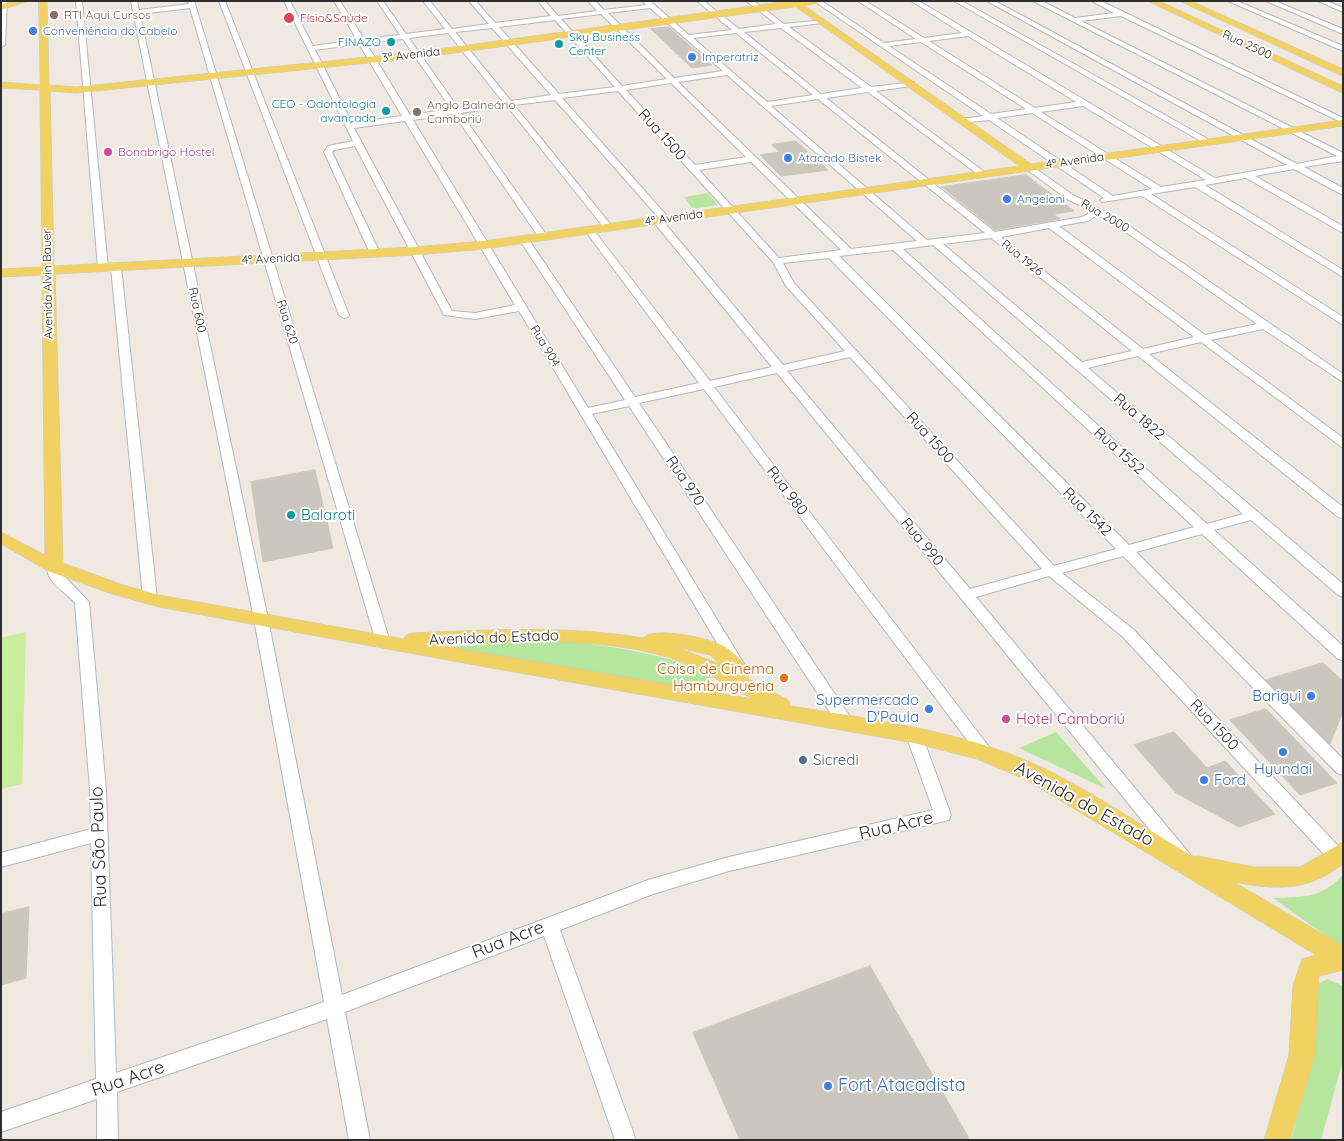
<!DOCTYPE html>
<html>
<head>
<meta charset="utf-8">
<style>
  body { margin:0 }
  #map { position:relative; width:1344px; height:1141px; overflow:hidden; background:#efe9e1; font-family:Quicksand,sans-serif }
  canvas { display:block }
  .frame { position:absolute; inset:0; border:2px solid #2e2e2e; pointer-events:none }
</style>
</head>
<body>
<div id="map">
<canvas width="1344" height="1141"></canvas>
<div class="frame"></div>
</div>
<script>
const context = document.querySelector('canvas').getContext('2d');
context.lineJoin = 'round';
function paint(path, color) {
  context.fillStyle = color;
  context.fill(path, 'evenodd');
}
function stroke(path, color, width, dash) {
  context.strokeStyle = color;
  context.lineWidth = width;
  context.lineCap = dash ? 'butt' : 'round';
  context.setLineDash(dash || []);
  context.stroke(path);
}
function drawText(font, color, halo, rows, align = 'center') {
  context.font = font + ' Quicksand,sans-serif';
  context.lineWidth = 4;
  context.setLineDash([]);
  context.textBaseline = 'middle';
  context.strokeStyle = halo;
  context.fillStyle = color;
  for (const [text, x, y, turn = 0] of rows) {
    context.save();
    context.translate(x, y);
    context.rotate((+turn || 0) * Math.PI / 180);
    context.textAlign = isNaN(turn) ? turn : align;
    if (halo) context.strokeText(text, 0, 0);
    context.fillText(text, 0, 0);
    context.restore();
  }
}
paint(new Path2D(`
  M708,193l10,12 -25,4 -9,-12z
  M552,640c52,5 109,12 157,34l3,9 -5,8 -10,2 -251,-46z
  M1056,732l50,57 -87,-41z
  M1343,875v73l-70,-50c31,-1 47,1 70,-23z
  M1327,979l16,7v74l-22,80h-30l22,-80 4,-32 -4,-41z`), '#b6e59e');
paint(new Path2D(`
  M26,632l-4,152 -21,5v-151z`), '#c9ec9a');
const building = new Path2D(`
  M669,27l19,17 24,21 -20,3 -41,-39z
  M796,141l32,29 -47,6 -21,-21 20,-3 -8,-7z
  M1026,175l48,36 -20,3 6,5 -65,11 -53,-43z
  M315,470l18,78 -70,14 -12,-80z
  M1323,663l20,18v30l-13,33 -64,-64z
  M1266,709l71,74 -37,12 -70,-75z
  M1174,732l33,36 18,-7 50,53 -36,13 -63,-34 -42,-48z
  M29,907l-3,71 -25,7v-71z
  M870,966l100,174h-230l-47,-107z`);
paint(building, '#cbc7bf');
stroke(building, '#cbc5ba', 1);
const minor = new Path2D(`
  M1,1h6l-2,44 -4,2z
  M76,1h6l26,267 -5,3 -5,-3z
  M131,1h6l2,9 50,-6 -1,-3h6l196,641 -2,4h-10l-2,-4 -186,-634 -50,6 128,605 74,376 309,-116 78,-22 204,-47 -27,-75 2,-4 6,-2 6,2 2,4 29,80 -2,5 -220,51 -76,23 -93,36 76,210h-21l-71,-204 -199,76 25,128h-21l-22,-121 -210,73 1,48h-21v-41l-96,33v-20l95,-33 -5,-236 -90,24v-14l90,-24 -1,-39 -15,-187c-8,-10 -34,-24 -26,-39h10l4,11 26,27 17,188 10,283 208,-71 -70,-383z
  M219,1h6l124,314 -1,2 -4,1 -5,-3z
  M284,1h6l23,45 44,-6 -23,-39h6l24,38 36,-4 -23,-34h6l23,33 39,-5 -22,-28h7l22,28 37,-5 -20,-23h7l19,22 56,-7 -13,-15h7l13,15 39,-5 -9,-10h7l9,9 42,-5 -3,-4h7l39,34 43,-5 -35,-29h7l35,28 37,-5 -30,-23h8l30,23 40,-4 -2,3 -33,4 82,60 43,-5v4h-3l-35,5 111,83 -7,2 -112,-84 -42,6 169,134 87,-15 6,-3 1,-4 -22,-11 -42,-31 7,-2 41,29 46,24 224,155v8l-80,-53 -52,11 132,98v10l-142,-106 -52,12 194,153v11l-5,-1 -200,-161 -50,12 255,216v13l-5,-2 -87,-75 -37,10 129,116v14l-5,-1 -136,-125 -66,18 207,207v16l-6,-2 -214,-217 -61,17 71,56 210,222v11l-6,2 -6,-2 -208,-225 -74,-61 -73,21 213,256 3,5 -3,5 -6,2 -6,-2 -400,-490 -63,14 279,365 -2,4 -6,2 -6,-2 -275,-367 -65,14 212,315 2,4 -2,4h-12l-210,-320 -37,8 152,250 -2,4h-10l-213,-357 -44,8 -31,-4 -89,-169 -21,4 -2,2 48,101 -5,3 -5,-3 -46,-101 4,-6 25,-5zM650,8l73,63 -49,7 -66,-65zM601,14l66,65 -45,7 -61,-67zM555,20l60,67 -56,7 -60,-67zM492,28l59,67 -40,6 -56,-69zM781,28l81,60 -41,6 -77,-62zM448,33l55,69 -45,6 -49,-70zM736,33l77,62 -46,7 -74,-64zM403,39l48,70 -41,6 -44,-72zM359,44l43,72 -50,7 -37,-73zM727,75l190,166 -66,8 -173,-167zM671,83l75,74 -51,8 -69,-75zM618,91l155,171 13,24 59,65 -62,14 -120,-144h5v-4l-106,-119zM818,99l167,134 -58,7 -156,-134zM555,100l104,118 -7,2 120,147 -62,14 -118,-153h-6v4l113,151 -64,14 -108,-160h-6l-2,2 106,161 -37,8 -175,-288 41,-6 86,125h6l2,-2 -87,-124 46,-7 98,123h6v-4l-97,-120zM405,121l110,184 -40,8 -23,-2 -98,-183zM751,162l90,88 -62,8 -80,-88zM1097,215l16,8 144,101 -52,11 -146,-109 29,-5zM1049,228l145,109 -51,12 -142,-112zM991,238l141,113 -50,11 -139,-118zM933,245l310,269 -36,10 -304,-275zM893,250l301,277 -65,18 -290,-289zM829,258l287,291 -62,17 -260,-283 -11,-20zM850,357l192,212 -72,20 -183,-218z
  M814,1h8l62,42 32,-4 -58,-38h8l58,37 38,-5 -51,-32h8l296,177 72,-13 -300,-164h8l302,163 40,-8 -304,-155h9l33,17 39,-5 -22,-12h9l242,117v5l-222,-107 -40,5 262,132v8l-39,6 39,21v7l-49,-26 -39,7 88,50v7l-97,-55 -41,7 138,85v7l-148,-90 -44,7 192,123v8l-201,-129 -40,6 -2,-2 4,-2 -115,-78 -28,3v-4l22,-3zM968,36l108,66 -41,6 -106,-67zM921,42l105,67 -35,5 -102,-68zM1083,106l123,74 -45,7 -120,-75zM1032,113l120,76 -39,7 -116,-78z
  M954,1h8l251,141 -7,2z
  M1228,1h9l106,45v5z
  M1266,1h9l68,28v5z
  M1318,1h9l16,7v4z
  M116,264l5,3 36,331 -7,5 -7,-5 -32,-331z`);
const major = new Path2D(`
  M14,1h14l-27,9v-5z
  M39,1h8l2,84 27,2 341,-35 372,-51h35l-19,5 226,158 312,-44v6l-859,123 -69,6 -360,19 8,289 60,22 36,10 245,44 2,-4 7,-2c77,-3 153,-8 230,5 10,-12 65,0 79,7 10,5 19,16 27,23l3,5 -5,5 41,22 3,6c78,13 158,23 232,53 58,24 116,66 171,98l4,-1 56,11h46l43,-25v22c-36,28 -66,26 -109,18l109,64v24l-24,6 -4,79 -25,85h-26l25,-85 4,-69 9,-27 14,-4 -291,-176 -48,-20 -63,-16 -439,-78 -316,-58 -47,-13 -64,-23 -47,-27v-12l44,23 -3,-280 -41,2v-8l41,-2 -2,-177 -39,-2v-6l39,3zM796,7l223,159 -535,75 -69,6 -361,19 -4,-175 26,2 341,-35zM545,641c42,2 85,4 125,17 30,10 56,27 83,41l-316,-54zM676,647l34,8 10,9z
  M1148,1h11l184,85v7z
  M1180,1h11l152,68v7z`);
stroke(minor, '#b4b7c1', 2);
stroke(major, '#c9c9c9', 1);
paint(minor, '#fff');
paint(major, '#f2d163');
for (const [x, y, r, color] of [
  [54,15,5,"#8d6e63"],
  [289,18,6,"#e0444e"],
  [33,31,5,"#3f7fe0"],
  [391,42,5,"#0f9aa8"],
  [559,44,5,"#0f9aa8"],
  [692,57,5,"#3f7fe0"],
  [386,111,5,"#0f9aa8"],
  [417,112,5,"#8d6e63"],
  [108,152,5,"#d1479c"],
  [788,158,5,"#3f7fe0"],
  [1007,199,5,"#3f7fe0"],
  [291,515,5,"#0f9aa8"],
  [784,678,5,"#e8710a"],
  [1311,696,5,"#3f7fe0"],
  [929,709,5,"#3f7fe0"],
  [1006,719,5,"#d1479c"],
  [1283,752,5,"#3f7fe0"],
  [803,760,5,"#5c6f8a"],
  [1204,780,5,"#3f7fe0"],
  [828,1086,5,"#3f7fe0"]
]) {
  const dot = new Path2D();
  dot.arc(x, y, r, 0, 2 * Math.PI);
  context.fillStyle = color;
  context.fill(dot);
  stroke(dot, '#fff', 2);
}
drawText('12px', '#785e54', '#fff', [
  ["RTI Aqui Cursos",64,15],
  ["Anglo Balneário",427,105],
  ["Camboriú",427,119]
], 'left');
drawText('12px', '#be3a42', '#fff', [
  ["Físio&Saúde",300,18]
], 'left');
drawText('12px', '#366cbe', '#fff', [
  ["Conveniência do Cabelo",43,31],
  ["Imperatriz",702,57],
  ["Atacado Bistek",798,158],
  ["Angeloni",1017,199]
], 'left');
drawText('12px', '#0d838f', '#fff', [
  ["Sky Business",569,37,"left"],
  ["Center",569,51,"left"],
  ["FINAZO",381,42],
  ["CEO - Odontologia",376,104],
  ["avançada",376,118]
], 'right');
drawText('12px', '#2e2e2e', '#fff', [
  ["Rua 2500",1247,45,25],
  ["3ª Avenida",411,55,-7],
  ["4ª Avenida",1075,161,-8],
  ["Rua 2000",1105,216,30],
  ["4ª Avenida",674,218,-8],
  ["Rua 1926",1022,258,39],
  ["4ª Avenida",271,259,-3],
  ["Avenida Alvin Bauer",48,284,-91],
  ["Rua 600",197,310,78],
  ["Rua 620",287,322,73],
  ["Rua 904",545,346,59]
]);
drawText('12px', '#b23c85', '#fff', [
  ["Bonabrigo Hostel",118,152]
], 'left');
drawText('15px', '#2e2e2e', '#fff', [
  ["Rua 1500",662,135,48],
  ["Rua 1822",1139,417,41],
  ["Rua 1500",930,438,48],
  ["Rua 1552",1119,451,42],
  ["Rua 970",685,481,56],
  ["Rua 980",787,491,53],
  ["Rua 1542",1087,512,45],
  ["Rua 990",922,542,50],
  ["Avenida do Estado",494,638,-2],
  ["Rua 1500",1214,725,47]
]);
drawText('15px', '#0d838f', '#fff', [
  ["Balaroti",301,515]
], 'left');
drawText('15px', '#c56008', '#fff', [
  ["Coisa de Cinema",774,669],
  ["Hamburgueria",774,686]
], 'right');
drawText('15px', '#366cbe', '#fff', [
  ["Barigui",1301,696],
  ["Supermercado",919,700],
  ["D'Paula",919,717],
  ["Hyundai",1283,769,"center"],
  ["Ford",1214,780,"left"]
], 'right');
drawText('15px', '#b23c85', '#fff', [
  ["Hotel Camboriú",1016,719]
], 'left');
drawText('15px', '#4e5e75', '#fff', [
  ["Sicredi",813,760]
], 'left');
drawText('18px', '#2e2e2e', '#fff', [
  ["Avenida do Estado",1084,804,29],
  ["Rua Acre",896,826,-13],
  ["Rua São Paulo",99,847,-92],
  ["Rua Acre",508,940,-21],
  ["Rua Acre",128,1079,-19]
]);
drawText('18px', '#366cbe', '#fff', [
  ["Fort Atacadista",838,1086]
], 'left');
</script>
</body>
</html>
